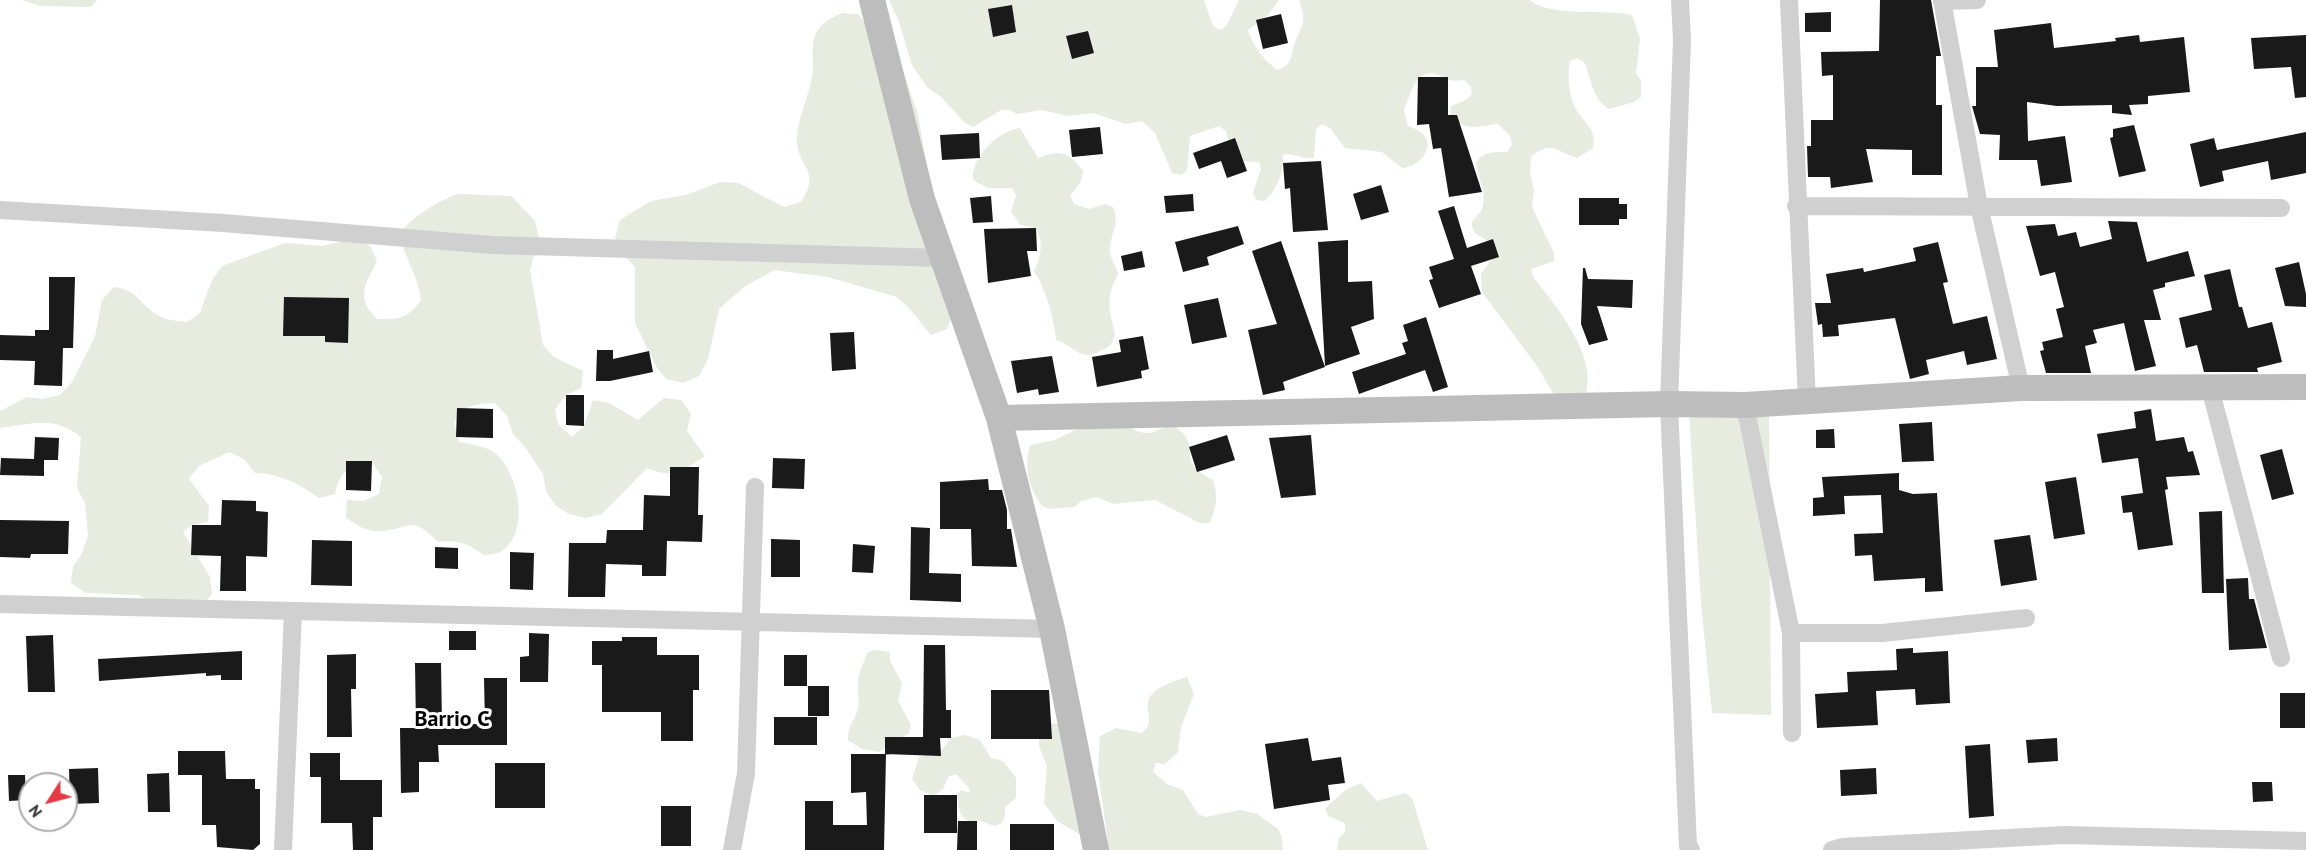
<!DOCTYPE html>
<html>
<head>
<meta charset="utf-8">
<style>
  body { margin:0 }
  #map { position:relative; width:2306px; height:850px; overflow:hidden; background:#fff; font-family:"PT Sans",sans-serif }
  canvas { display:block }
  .north { position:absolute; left:18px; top:772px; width:60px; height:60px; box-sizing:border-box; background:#fff; border:2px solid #adadad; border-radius:50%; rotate:234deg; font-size:16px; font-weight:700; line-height:24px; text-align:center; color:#333 }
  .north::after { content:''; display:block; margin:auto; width:21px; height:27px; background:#e63946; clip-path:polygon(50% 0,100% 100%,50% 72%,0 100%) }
</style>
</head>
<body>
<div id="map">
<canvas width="2306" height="850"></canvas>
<div class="north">N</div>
</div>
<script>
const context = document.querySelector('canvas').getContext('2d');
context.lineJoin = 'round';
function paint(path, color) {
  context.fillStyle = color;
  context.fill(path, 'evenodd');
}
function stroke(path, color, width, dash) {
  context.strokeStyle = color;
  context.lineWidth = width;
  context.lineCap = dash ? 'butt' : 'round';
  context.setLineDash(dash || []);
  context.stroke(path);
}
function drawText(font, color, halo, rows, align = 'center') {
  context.font = font + ' "PT Sans",sans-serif';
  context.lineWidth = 6;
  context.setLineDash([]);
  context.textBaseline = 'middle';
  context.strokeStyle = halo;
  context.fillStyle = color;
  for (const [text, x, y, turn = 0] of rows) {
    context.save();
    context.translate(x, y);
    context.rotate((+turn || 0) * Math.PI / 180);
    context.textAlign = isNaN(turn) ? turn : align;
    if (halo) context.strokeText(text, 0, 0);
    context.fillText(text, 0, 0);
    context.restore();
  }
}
paint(new Path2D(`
  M22,0h75l-6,7 -51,-1z
  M889,0h315l9,26 8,4 6,-5 12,-25h40l-11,15 -20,15c4,15 17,32 30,40 16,-6 12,-15 17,-28 8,-18 12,-21 4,-42h231c18,17 77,9 102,15l8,24 -4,34 5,7v17l-7,5 -25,7c-18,-12 -17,-29 -25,-47l-7,-4 -7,3c-3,11 -1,30 3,42 7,18 25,24 20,45l-16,10c-21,-6 -24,-19 -46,-1l-1,17 4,16 -2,17 22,46v8l-23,8 2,8c22,28 64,77 53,116l-14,9 -16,-4 -19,-32 -55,-74 -1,-18 11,-15 -1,-16 -16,-10 -4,-9c3,-6 9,-10 11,-15 6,-16 -5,-32 -6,-47 9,-11 18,-10 31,-10l5,-7 -2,-9 -12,-12c-19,2 -35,9 -48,-10l1,-8 15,-6 6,-6 -1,-8 -7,-6c-17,2 -14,-1 -28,-6 -21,-6 -26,22 -32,36l4,16c5,2 11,4 14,7 16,14 -5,35 -20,35l-20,-16 -37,-4 -15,-20 -8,-4 -6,5 -2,29c-12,2 -20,-6 -31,-3 1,16 -6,36 -19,46l-8,-1 -3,-7 8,-24 -2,-7 -18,-1 -11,-14 -4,-16 -7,-5 -29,10 -3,34 -6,5 -9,-2 -17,-40 -13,-12 -16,3 -33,-11 -25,3 -26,-6 -25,4 -7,-4h-9l-28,17 -9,-5 -23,-25 -14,-10 -15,-22 -13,-43z
  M842,13l16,1 44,53 16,48 35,198 -6,16 -16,6 -22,-27 -12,-11 -69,-20 -54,-7 -30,17 -25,22 -11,50 -9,17 -16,7 -17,-4 -10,-13 -21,-43v-56l-11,-12 -9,-17 5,-18 31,-19 35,-6 34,-13 18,1 46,24 17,-5c22,-32 -5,-34 -4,-64 1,-23 14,-45 16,-68 1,-13 -3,-25 3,-37 6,-11 15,-15 26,-20z
  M1020,128l18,30c21,-9 32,-6 45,13l-2,10 -11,15 4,8 15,5 16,-5 8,3c8,21 -3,24 -3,43 0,9 6,16 8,24 -13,23 -9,35 -3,60 -3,11 -6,13 -15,17 -20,11 -23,-4 -44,-11 -2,-22 -10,-51 -22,-69 7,-14 10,-28 2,-43l-16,-3 -9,-14 5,-16 -4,-7h-24l-15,-8c-3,-22 26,-50 47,-52z
  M458,194l53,2 24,25 4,17 -9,32 13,75 11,12 29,14 -2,17 -15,7 -11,14 3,15 14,13 12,-11 9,-26 16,3 29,17 26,-22 17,2 10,14 -4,17 18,25c-23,15 -31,23 -58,12l-45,46 -16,4 -17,-4 -14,-9 -9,-14 -3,-17 -18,-27 -12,-13 -6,-18 -12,-13c-20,1 -29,1 -41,19l5,20c10,2 22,4 31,8 29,15 41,83 12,101 -4,3 -12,3 -18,4 -16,-11 -26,-16 -46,-13 -30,-31 -29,-10 -61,-11 -12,0 -22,-7 -31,-13l1,-18 16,1 16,-7 3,-17 -10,-15c-23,4 -32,8 -37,32l-16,4c-19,-14 -40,-25 -64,-25l-11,-14 -15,-7 -30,14 -10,13 20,27 -1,16 -16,3 -9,7 27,45 2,17 -10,13 -34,1 -30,-13 -52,-2 -15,-10 2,-16 9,-14 6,-17 -3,-33 -8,-15 4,-51c-27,-22 -49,-13 -81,-9v-17l27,-14 16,2 17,-4 12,-13 23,-45 7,-37 12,-13c24,4 22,13 40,26 10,7 22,8 33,9l13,-9 12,-33 10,-14 63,-23 37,3 35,-8 13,8 7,15c-12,25 -22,36 0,58 23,0 30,0 44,-19 -3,-26 -17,-42 -22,-67 17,-18 36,-31 59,-39z
  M1769,408l2,307 -59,-2 -11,-110 -12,-190z
  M1092,422c10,1 23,0 33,3 8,3 12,8 22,8 13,0 23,-14 35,-1 18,20 -7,28 31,48 5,15 4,29 -4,43h-9l-45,-23 -42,4 -16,-7 -16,4 -6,6 -25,2 -8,-3c-14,-20 -18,-37 -12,-61l25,-5z
  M876,650l14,2v9l12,22 -4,18 13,24 -2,8 -30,19 -17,-3 -14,-9c-1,-14 7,-19 10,-31 2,-8 -1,-17 0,-25 0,-11 6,-22 10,-32z
  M1187,677l7,17 -13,33 -3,25 -13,12 -9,-1 -3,9 14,12 16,6 15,24 8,3 34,-7 17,4 21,15 4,8 1,13h-174l-11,-79 2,-35 16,-8 25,5c18,-11 -1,-26 11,-39 8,-9 24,-13 35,-17z
  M1050,723l17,2 19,113 -29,-17 -13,-18 3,-37 -8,-20v-13z
  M965,735l15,5 11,18 12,3 13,17v20l-10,8c-2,7 0,14 -6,18 -7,4 -12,-1 -19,-3 -8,-3 -1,0 -9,0 -14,-1 -15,-18 -14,-28l3,-3 8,3 1,-4 -14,-15 -8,3 -5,12 -10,7 -13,-6 -8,-11 7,-22 22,-6 10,-13z
  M1361,783l16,18 28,-8 7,5 16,52h-91l2,-12 6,-6v-9l-17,-7 -3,-8 22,-19z`), '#e6ecdf');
paint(new Path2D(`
  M1880,0h51l10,56h-5v49h6v70h-30v-25l-46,-1 7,33 -42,6 -1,-11h-22l-1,-31h4v-26h22v-45l-11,1 -1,-24 58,-1z
  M1012,5l4,27 -23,5 -5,-28z
  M1831,12v20h-26v-19z
  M1281,14l7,29 -25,6 -7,-29z
  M2051,23l3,25 62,-7 -1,-3 24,-3 1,7 44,-5 6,55 -42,4v8l-19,1 3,10 -20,-2v-8l-55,1 -30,-4 1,39 37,-5 7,46 -31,4 -4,-26h-38l1,-25 -20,-1 -8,-28h4v-39h22l-4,-37z
  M1088,31l6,22 -22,6 -6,-23z
  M2306,35v62l-11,1 -4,-31 -37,2 -3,-31z
  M1418,77h30v38h9l25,77 -33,5 -8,-49 -8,1 -4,-25 -12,1z
  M2134,125l12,46 -27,6 -9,-39 3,-1v-8z
  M1100,127l3,27 -31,3 -3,-27z
  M2306,132v41l-35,7 -3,-19 -46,10 2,10 -24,6 -10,-43 24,-6 3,12z
  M979,133l1,25 -38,2 -2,-25z
  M1235,138l12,33 -20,7 -6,-17 -22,8 -6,-16z
  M1321,161l7,69 -35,2 -3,-44 -5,1 -2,-26z
  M1381,185l8,27 -28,8 -8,-26z
  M1193,194l1,17 -28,2 -2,-17z
  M991,196l2,26 -20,1 -3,-25z
  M1579,198h40v6h8v15h-8v6h-40z
  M1454,206l13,42 26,-9 6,18 -28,9 10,28 -42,14 -10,-28 4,-1 -4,-12 25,-8 -16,-48z
  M2108,221l29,1 10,40 41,-11 7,25 -30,7v4l-12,3 8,30h-17l12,46 -21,5 -11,-48 -31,7 4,13 -12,3 6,27h-45l-6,-22 4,-1 -2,-8 21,-5 -7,-28 8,-2 -9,-35 -15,4 -14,-50 29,-2 3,12 18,-4 4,15 32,-8z
  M1238,226l6,18 -37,13 2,8 -26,7 -8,-30z
  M1036,228l1,23h-10l4,25 -43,7 -4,-54z
  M1348,240v42l24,-1 2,38 -23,8 9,27 -35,12 -7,-124z
  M1281,241l44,126 -42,15 2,8 -22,5 -15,-65 29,-6 -25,-73z
  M1938,242l10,40 -5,1 10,41 34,-8 10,43 -30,6 -3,-14 -38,9 3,14 -19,5 -15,-61 -57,7 1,11 -16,1 -1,-13 -4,1 -3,-22h16l-5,-29 37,-6 1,4 52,-11 -3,-13z
  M1142,251l3,16 -21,4 -3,-15z
  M2299,262l7,32v13l-21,-1 -10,-38z
  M1583,268h2l3,11 45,1 -1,28 -35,-2 11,34 -19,5 -8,-21z
  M2230,269l9,38h3l6,21 24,-6 10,40 -25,6 1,4h-54l-7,-27 -11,3 -7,-30 33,-8 -8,-35z
  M49,277h26l-2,71h-10l-1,38 -28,-1 1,-24 -35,-1v-25l35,1v-6h14z
  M284,297l65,1 -1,45 -23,-1v-6h-42z
  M1218,298l9,39 -35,7 -8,-39z
  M1426,317l22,70 -15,5 -8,-22 -66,24 -7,-22 54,-18 -4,-11 6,-2 -5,-16z
  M854,332l2,37 -24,2 -2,-38z
  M1143,336l6,33 -8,2 1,7 -45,9 -5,-30 29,-5 -2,-12z
  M597,350h16v9l36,-8 4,21 -43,9h-14z
  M1052,356l7,36 -20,3 -1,-6 -21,4 -6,-32z
  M566,395h18v31l-18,-1z
  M457,408l36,1v29l-37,-1z
  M2151,409l5,32 28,-4 4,15 5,-1 7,24 -34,2 2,12 -3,1 8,55 -35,5 -6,-38 -9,1 -2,-17 22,-3 -5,-35 -36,5 -5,-29 39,-6 -2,-16z
  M1932,422l2,39 -32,1 -3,-38z
  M1834,429l1,19h-19v-18z
  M1227,435l8,25 -38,12 -8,-25z
  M1311,435l5,60 -35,3 -12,-60z
  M35,437l24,1 -1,22h-14v16l-44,-1 1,-17 33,1z
  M2282,449l12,45 -22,6 -12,-45z
  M773,458l32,1 -1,30 -32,-1z
  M346,461h26l-1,30 -25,-1z
  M670,467h29l-1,48h5l-1,27 -35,-1 -1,35h-24v-11l-36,-1 -1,33h-37l1,-54h37l1,-13h36l1,-35 26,1z
  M1899,473v17l14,4 24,-1 6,98 -18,1v-14l-51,3 -2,-26 -17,1 -1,-22 29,-1 -2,-38 -37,1 1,18 -32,2v-18l11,-1 -2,-20z
  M2076,477l9,57 -31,5 -9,-57z
  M988,479l1,11h13l5,20v19h4l6,38 -45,-1 -1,-37h-31v-47z
  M222,500l34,1v10l12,1 -1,45 -21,-1v35h-26l1,-35 -30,-1 1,-30h29z
  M2222,511l2,82h-22l-3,-81z
  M0,520l69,1 -1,33h-37l-1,4 -30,-1z
  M911,527l19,1 -1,45 32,1v28l-51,-2z
  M2030,535l7,45 -36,6 -7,-46z
  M771,539l29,1v37h-29z
  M312,540l40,1v45l-41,-1z
  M853,544l22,2 -2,27 -21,-1z
  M435,547l23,1v21l-23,-1z
  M510,552l24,1 -1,37 -23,-1z
  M2248,578l1,21h5l13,49 -38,2 -3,-71z
  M449,631h27v19h-27z
  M529,633l20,1 -1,48h-28v-25l9,-1z
  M53,635l2,57h-27l-2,-56z
  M622,637h35v18h42v35h-6v51h-32v-29h-59v-47h-10v-24h30z
  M924,645h21l1,65h5v28h-11l1,18 -56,-2v-17h38z
  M1913,648v5l35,-2 2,52 -34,2 -1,-16 -39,2 2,34 -61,3 -2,-34 33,-2 -1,-20 50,-2 -1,-21z
  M242,651v29h-21v-5l-15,1v-3l-107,8 -1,-22z
  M356,654v35h-5l1,48h-25v-82z
  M784,655h23v31h-23z
  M415,663h26l1,61h43l-1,-46h23v67h-69l1,17h-20v30l-18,1 -1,-65h16z
  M808,686h21v30h-21z
  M991,690h58l3,49h-61z
  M2280,693h25v35h-25z
  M774,717h43v28h-43z
  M1308,738l4,23 29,-4 4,26 -17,2 2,15 -56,9 -9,-65z
  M2057,738l1,23 -30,2 -2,-23z
  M1990,744l4,72 -25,2 -4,-72z
  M178,751h47l1,28h29v10h5v55l-7,6 -36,-3 -1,-22h-14v-50h-24z
  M310,753h30v27h42v37h-9v33h-20l-1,-27h-31v-46h-11z
  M851,754h35l-2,96h-79v-49h28v24h34l-1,-33 -15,1z
  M495,763h50v45h-50z
  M98,768l1,35 -29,1 -1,-35z
  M1876,768l1,26 -36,2 -1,-26z
  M169,773l1,39h-22l-1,-38z
  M8,775h17l1,25 -17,1z
  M2252,782h20l1,19 -20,1z
  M924,795h33v38h-33z
  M661,806h30v40h-30z
  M958,821h19v29h-20z
  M1010,824h44v26h-44z`), '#1a1a1a');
stroke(new Path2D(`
  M1680,0l2,40 -13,364 19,442 3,4
  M1789,0l18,401
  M1942,0l37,206 42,182
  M1942,1l35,-1
  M1796,206l485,2
  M0,210l223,13 269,22 451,13
  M2210,388l71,270
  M1745,405l46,228 1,100
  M0,604l1052,25
  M1791,633h91l144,-15
  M283,850l10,-239
  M732,850l14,-77 9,-286
  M1832,850l10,-3 222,-12 242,6`), '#d0d0d0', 18);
stroke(new Path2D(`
  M872,0l50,199 77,219 53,211 44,221
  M999,418l670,-14 76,1 276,-17 285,-1`), '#bdbdbd', 26);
drawText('bold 22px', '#000', '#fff', [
  ["Barrio C",452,720]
]);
</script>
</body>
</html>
